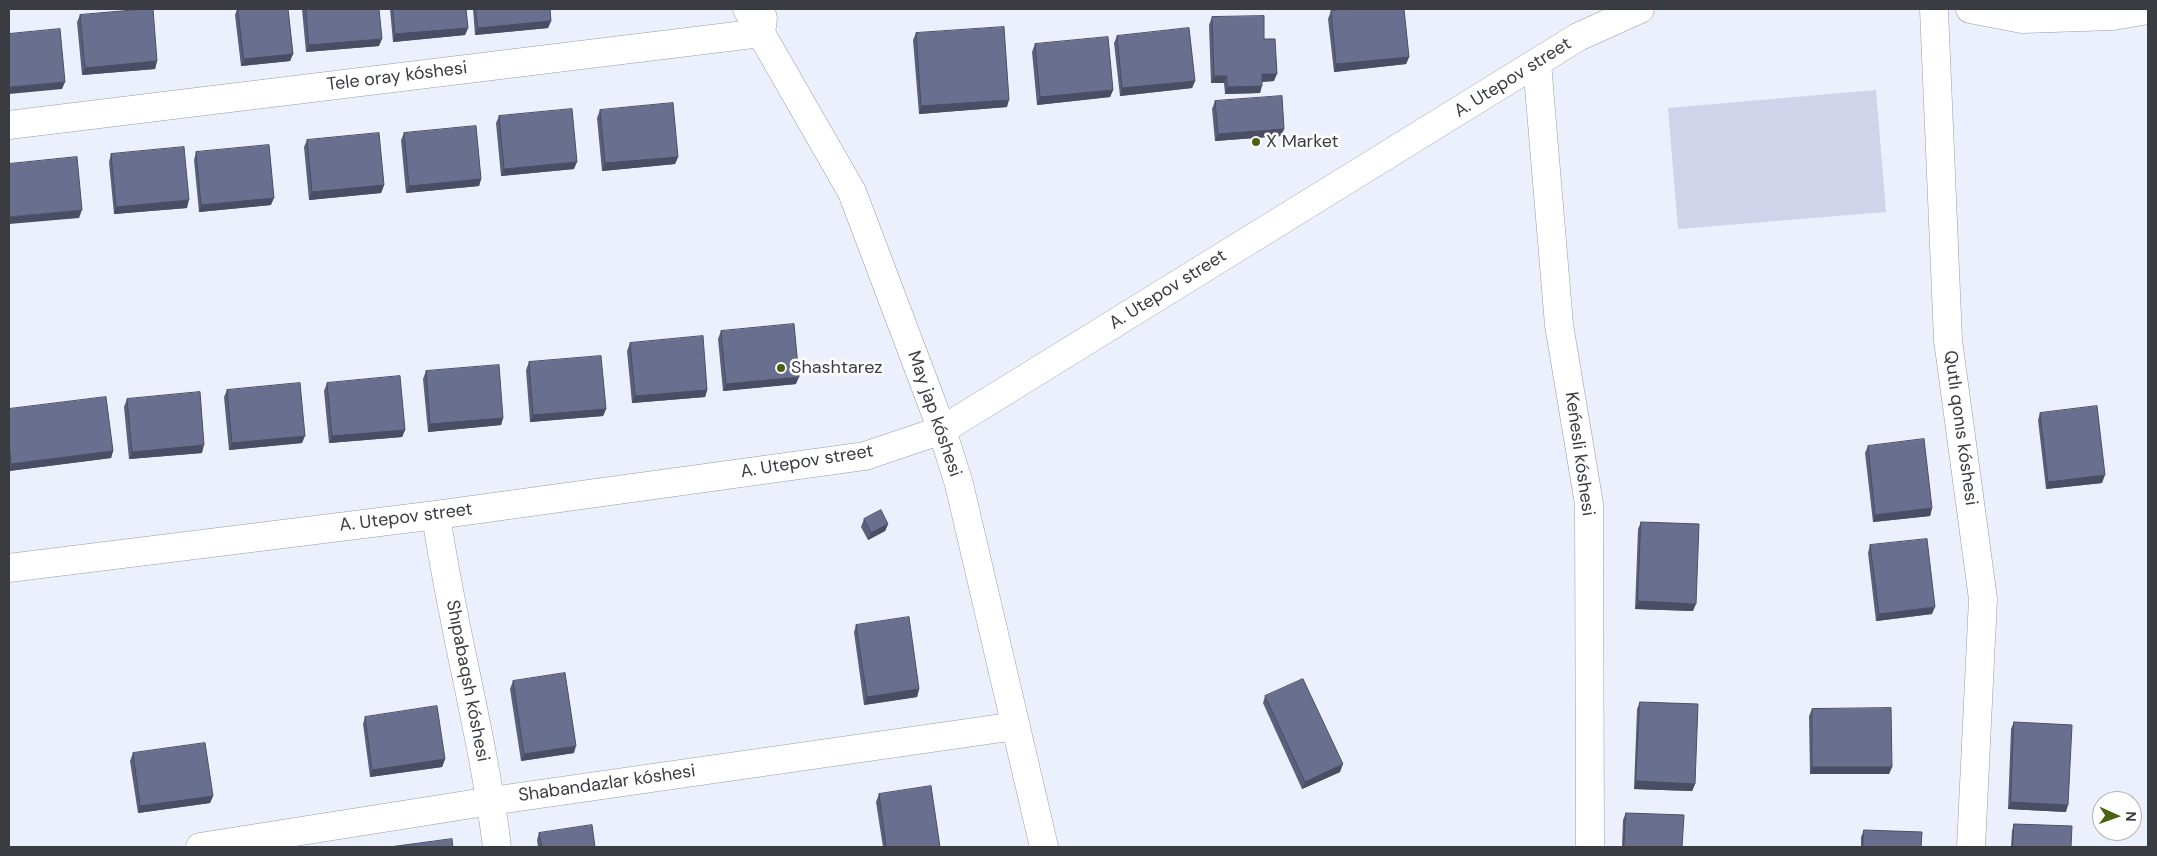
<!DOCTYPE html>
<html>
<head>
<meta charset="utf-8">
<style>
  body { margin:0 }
  #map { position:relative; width:2157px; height:856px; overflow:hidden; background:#eceffc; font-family:"DM Sans",sans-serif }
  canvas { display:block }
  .frame { position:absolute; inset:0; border:10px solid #3b3c42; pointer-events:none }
  .north { position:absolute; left:2092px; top:791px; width:50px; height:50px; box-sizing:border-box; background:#fff; border:1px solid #b1b1b3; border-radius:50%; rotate:92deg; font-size:14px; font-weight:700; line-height:20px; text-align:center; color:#3b3c42 }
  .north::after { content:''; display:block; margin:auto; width:18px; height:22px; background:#496211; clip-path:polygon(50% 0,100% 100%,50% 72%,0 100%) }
</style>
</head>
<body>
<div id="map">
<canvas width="2157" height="856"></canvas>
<div class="frame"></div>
<div class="north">N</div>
</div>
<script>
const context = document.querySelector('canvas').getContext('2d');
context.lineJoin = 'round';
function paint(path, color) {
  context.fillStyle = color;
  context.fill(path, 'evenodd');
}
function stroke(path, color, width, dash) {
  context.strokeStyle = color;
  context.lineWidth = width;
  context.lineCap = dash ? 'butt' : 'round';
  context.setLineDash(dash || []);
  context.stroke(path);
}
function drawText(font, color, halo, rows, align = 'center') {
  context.font = font + ' "DM Sans",sans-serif';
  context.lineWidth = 5;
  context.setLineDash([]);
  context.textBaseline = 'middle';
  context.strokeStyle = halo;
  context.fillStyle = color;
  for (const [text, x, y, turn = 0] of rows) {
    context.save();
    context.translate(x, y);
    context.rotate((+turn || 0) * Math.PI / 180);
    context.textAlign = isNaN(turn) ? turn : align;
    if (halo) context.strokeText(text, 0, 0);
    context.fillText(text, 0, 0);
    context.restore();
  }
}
paint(new Path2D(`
  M1876,90l10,122 -208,17 -10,-121z`), '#cfd4ea');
const minor = new Path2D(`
  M747,9l105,183 90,238 17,54 85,363
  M1934,9l14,331 35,259 -12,248
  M1537,63l22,262 30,179 1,343
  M9,125l752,-92 2,-15
  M436,515c16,111 47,220 61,332
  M200,847l291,-46 525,-75`);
const tertiary = new Path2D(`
  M1970,9l52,10 91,-3 35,-6
  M9,568l427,-53 429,-59 77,-26 636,-393 62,-28`);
stroke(minor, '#999ba8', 29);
stroke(tertiary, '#999ba8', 29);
stroke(minor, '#fff', 28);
stroke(tertiary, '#fff', 28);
paint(new Path2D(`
  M237,9h51l5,45 -3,7 -49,5 -6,-51z
  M302,9h77v37l-73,6z
  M390,9h76l2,19 -3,7 -72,7z
  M473,9h77l1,12 -3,7 -73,7z
  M1331,11l78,46 -3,7 -72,8 -6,-53z
  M80,15l77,46 -2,8 -73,6 -5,-53z
  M1212,17l52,22 10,42 -12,1 -2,11 -35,1 -1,-11h-13l-2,-58z
  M916,33l91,74 -88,7 -6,-74z
  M1117,36l78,45 -3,7 -72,8 -6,-53z
  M1035,44l78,46 -3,7 -73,8 -5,-53z
  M1215,101l69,28 -3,7 -66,5 -3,-32z
  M600,110l78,47 -3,7 -73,7 -5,-53z
  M499,116l75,53 -73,7 -5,-53z
  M404,133l77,46 -2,7 -73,7 -5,-53z
  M307,140l77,45 -3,8 -72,7 -5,-53z
  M196,152l75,53 -72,7 -5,-52z
  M111,154l76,54 -73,6 -5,-52z
  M721,331l75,53 -73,7 -5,-52z
  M630,343l77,47 -2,7 -73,6 -5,-52z
  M529,362l77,47 -3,7 -73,6 -4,-52z
  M426,371l77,47 -2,7 -73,7 -5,-53z
  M327,383l78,47 -3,7 -73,6 -5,-52z
  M227,390l75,53 -73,7 -5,-53z
  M127,399l75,54 -73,6 -5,-52z
  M9,409l104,42 -2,7 -102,13z
  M2040,413l62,70 -56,6 -8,-69z
  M1868,446l64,62 -2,8 -57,6 -8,-69z
  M864,519l24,5 -3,7 -17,9 -7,-13z
  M1641,522l52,89 -58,-2 3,-80z
  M1870,545l62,69 -56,7 -8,-68z
  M856,625l63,64 -2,8 -53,8 -10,-73z
  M513,681l61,72 -53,8 -11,-72z
  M1265,696l75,76 -38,17 -39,-86z
  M1640,702l55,82 -3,7 -58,-2 3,-80z
  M1812,709l80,58 -3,7h-79l-1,-58z
  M365,717l80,42 -3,8 -72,10 -7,-53z
  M2014,722l52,90 -58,-3 3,-80z
  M133,753l80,43 -3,7 -72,10 -8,-52z
  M879,794l61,53h-57l-7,-45z
  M1626,813l56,34h-60l1,-27z
  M2014,824l57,23h-60l1,-16z
  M1864,830l57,17h-60v-10z
  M539,833l56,14h-57l-1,-7z`), '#5a5f7b');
paint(new Path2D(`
  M551,21l-3,7 -73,7 3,-7z
  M468,28l-3,7 -72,7 2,-8z
  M382,39l-3,7 -73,6 3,-7z
  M293,54l-3,7 -49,5 3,-7z
  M1409,57l-3,7 -72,8 2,-8z
  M157,61l-2,8 -73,6 3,-7z
  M1262,74h15l-3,7 -15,1z
  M1214,76h13l-3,7h-13z
  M1195,81l-3,7 -72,8 2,-8z
  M65,82l-3,7 -53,5v-7z
  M1262,86l-2,7 -35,1 2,-7z
  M1113,90l-3,7 -73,8 3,-8z
  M1009,100l-2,7 -88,7 2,-8z
  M1284,129l-3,7 -66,5 3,-7z
  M678,157l-3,7 -73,7 3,-8z
  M577,162l-3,7 -73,7 3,-7z
  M481,179l-2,7 -73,7 3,-7z
  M384,185l-3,8 -72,7 3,-8z
  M274,198l-3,7 -72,7 2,-7z
  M189,200l-2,8 -73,6 2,-7z
  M82,210l-3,8 -70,6v-7z
  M799,377l-3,7 -73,7 3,-7z
  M707,390l-2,7 -73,6 3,-7z
  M606,409l-3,7 -73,6 3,-7z
  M503,418l-2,7 -73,7 2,-8z
  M405,430l-3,7 -73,6 3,-7z
  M305,436l-3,7 -73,7 3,-7z
  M204,445l-2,8 -73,6 3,-7z
  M113,451l-2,7 -102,13 2,-7z
  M2105,475l-3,8 -56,6 2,-7z
  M1932,508l-2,8 -57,6 2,-7z
  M888,524l-3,7 -17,9 3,-7z
  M1638,601l58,3 -3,7 -58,-2z
  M1935,607l-3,7 -56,7 3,-7z
  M919,689l-2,8 -53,8 3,-8z
  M576,746l-2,7 -53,8 3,-7z
  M445,759l-3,8 -72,10 2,-7z
  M1343,764l-3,8 -38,17 3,-7z
  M1812,767h80l-3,7h-79z
  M1636,781l59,3 -3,7 -58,-2z
  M213,796l-3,7 -72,10 2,-7z
  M2011,802l57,3 -2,7 -58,-3z`), '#4a4e64');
const building = new Path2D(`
  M145,9h8l4,52 -72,7 -5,-53z
  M238,9h50l5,45 -49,5z
  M306,9h73l3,30 -73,6z
  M393,9h73l2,19 -73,6z
  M476,9h74l1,12 -73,7z
  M1357,9h47l5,48 -73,7 -5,-53z
  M1264,16v23h11l2,35h-15v12l-35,1v-11h-13l-2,-59z
  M1004,27l5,73 -88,6 -5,-73z
  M1189,28l6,53 -73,7 -5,-52z
  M60,29l5,53 -56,5v-53z
  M1108,37l5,53 -73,7 -5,-53z
  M1282,96l2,33 -66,5 -3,-33z
  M673,103l5,54 -73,6 -5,-53z
  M572,109l5,53 -73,7 -5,-53z
  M476,126l5,53 -72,7 -5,-53z
  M379,133l5,52 -72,7 -5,-52z
  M269,145l5,53 -73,7 -5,-53z
  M184,147l5,53 -73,7 -5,-53z
  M77,157l5,53 -73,7v-53z
  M794,324l5,53 -73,7 -5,-53z
  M703,336l4,54 -72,6 -5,-53z
  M601,356l5,53 -73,6 -4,-53z
  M499,365l4,53 -73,6 -4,-53z
  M400,376l5,54 -73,6 -5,-53z
  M300,383l5,53 -73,7 -5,-53z
  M200,392l4,53 -72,7 -5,-53z
  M106,397l7,54 -102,13 -2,-22v-33z
  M2097,406l8,69 -57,7 -8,-69z
  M1924,439l8,69 -57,7 -7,-69z
  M881,510l7,14 -17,9 -7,-14z
  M1641,522l58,2 -3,80 -58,-3z
  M1927,539l8,68 -56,7 -9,-69z
  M909,617l10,72 -52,8 -11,-72z
  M565,673l11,73 -52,8 -11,-73z
  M1303,679l40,85 -38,18 -40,-86z
  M1640,702l58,2 -3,80 -59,-3z
  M437,706l8,53 -73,11 -7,-53z
  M1891,708l1,59h-80v-58z
  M2014,722l58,3 -4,80 -57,-3z
  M205,743l8,53 -73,10 -7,-53z
  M931,786l9,61h-54l-7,-53z
  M1626,813l58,2 -2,32h-58z
  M2014,824l58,2 -1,21h-58z
  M592,825l3,22h-53l-3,-14z
  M1864,830l58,2 -1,15h-58z
  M452,839l1,8h-63z`);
paint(building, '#696f8f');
stroke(building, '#4a4e64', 1);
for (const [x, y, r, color] of [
  [1256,142,5,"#496211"],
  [781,368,5,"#496211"]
]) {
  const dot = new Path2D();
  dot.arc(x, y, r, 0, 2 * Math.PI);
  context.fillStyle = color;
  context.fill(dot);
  stroke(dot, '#fff', 2);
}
drawText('18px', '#3b3c42', '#fff', [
  ["Tele oray kóshesi",397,77,-7],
  ["A. Utepov street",1513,78,-32],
  ["A. Utepov street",1168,290,-32],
  ["May jap kóshesi",934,414,71],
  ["Qutlı qonıs kóshesi",1960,428,82],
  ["Keńesli kóshesi",1579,454,82],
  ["A. Utepov street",807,462,-9],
  ["A. Utepov street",406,518,-7],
  ["Shıpabaqsh kóshesi",467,681,79],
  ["Shabandazlar kóshesi",607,784,-8]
]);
drawText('18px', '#3b3c42', '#fff', [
  ["X Market",1266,142],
  ["Shashtarez",791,368]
], 'left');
</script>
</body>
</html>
